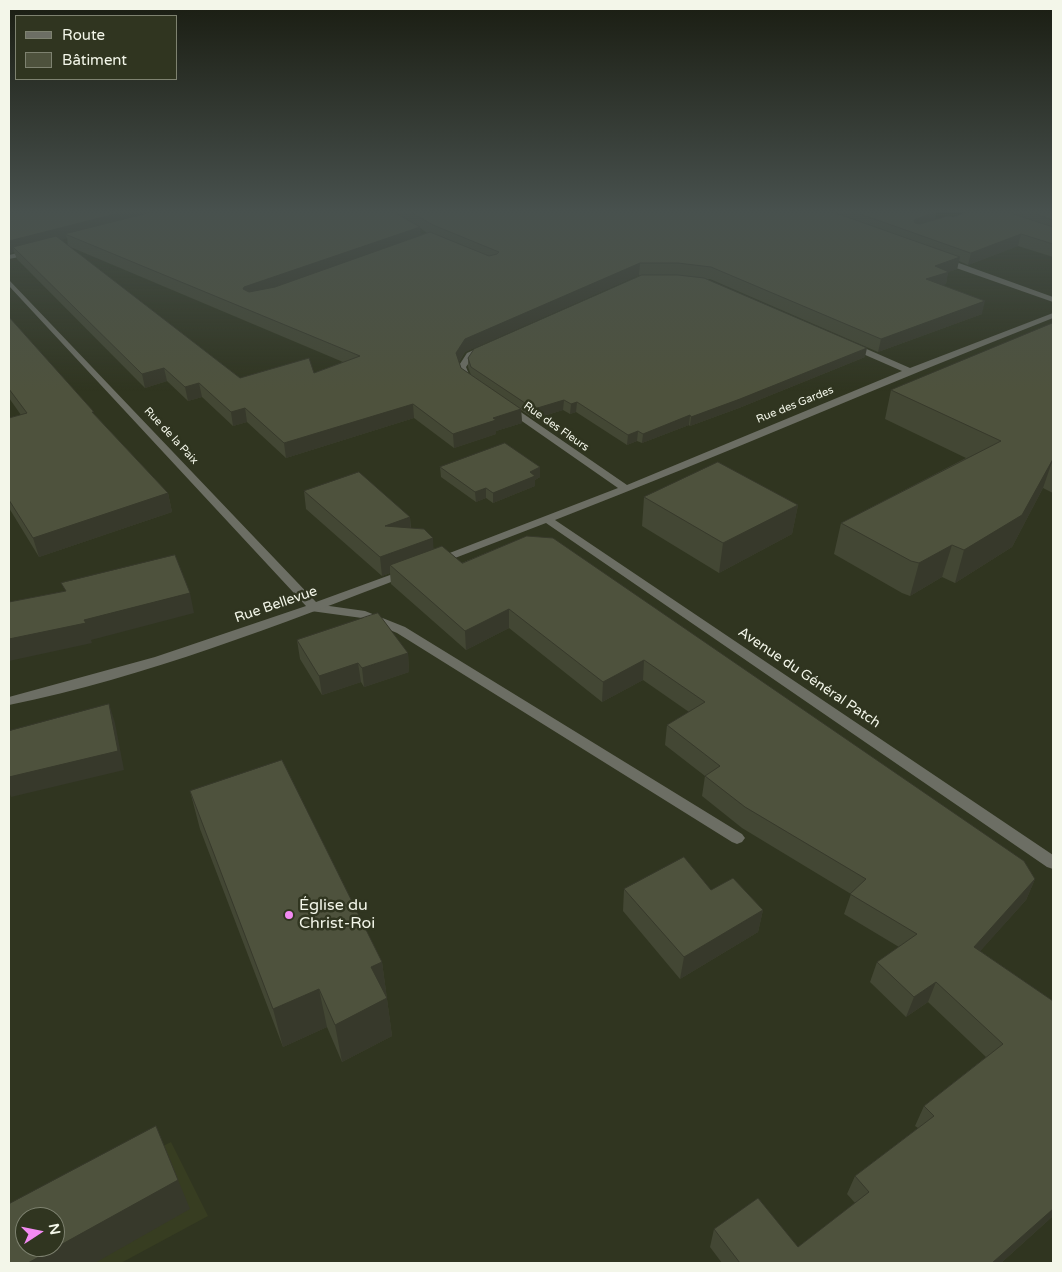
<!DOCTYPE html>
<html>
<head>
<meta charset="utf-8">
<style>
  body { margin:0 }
  #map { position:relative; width:1062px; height:1272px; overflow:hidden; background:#303520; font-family:"Varela Round",sans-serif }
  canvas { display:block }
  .frame { position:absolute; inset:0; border:10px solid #f3f6e9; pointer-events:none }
  .legend { position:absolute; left:15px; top:15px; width:162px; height:65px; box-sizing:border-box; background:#303520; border:1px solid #7e8270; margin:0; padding:6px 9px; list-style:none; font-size:15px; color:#f3f6e9 }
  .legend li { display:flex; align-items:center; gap:10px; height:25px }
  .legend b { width:25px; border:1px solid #7e8270 }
  .north { position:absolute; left:15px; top:1207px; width:50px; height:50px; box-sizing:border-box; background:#303520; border:1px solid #7e8270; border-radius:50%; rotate:79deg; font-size:14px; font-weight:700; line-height:20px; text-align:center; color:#f3f6e9 }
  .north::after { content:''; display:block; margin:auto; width:18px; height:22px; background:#f38af2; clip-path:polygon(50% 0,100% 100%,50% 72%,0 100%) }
</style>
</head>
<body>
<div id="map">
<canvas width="1062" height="1272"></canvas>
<div class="frame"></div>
<ul class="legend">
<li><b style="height:6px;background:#6c6e64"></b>Route</li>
<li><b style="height:14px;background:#4e523d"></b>Bâtiment</li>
</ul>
<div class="north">N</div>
</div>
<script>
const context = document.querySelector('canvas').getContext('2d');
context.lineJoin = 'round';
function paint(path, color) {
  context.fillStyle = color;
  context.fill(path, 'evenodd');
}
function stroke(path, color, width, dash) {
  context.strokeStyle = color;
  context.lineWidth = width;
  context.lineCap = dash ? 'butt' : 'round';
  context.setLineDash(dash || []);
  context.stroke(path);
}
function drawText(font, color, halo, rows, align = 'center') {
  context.font = font + ' "Varela Round",sans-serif';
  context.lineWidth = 5;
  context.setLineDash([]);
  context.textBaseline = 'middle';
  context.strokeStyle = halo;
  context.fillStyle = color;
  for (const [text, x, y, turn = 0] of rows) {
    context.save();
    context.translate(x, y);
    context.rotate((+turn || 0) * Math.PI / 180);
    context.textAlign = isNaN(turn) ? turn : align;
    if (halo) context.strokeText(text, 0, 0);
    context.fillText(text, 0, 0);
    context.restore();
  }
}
paint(new Path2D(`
  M171,1142l37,74 -87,47h-112v-39zM25,1217h30v30h-30z`), '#373d21');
paint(new Path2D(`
  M315,604l50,7 40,16 337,207 3,4 -3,4 -5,2 -5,-2 -335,-209 -35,-15 -51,-7 -2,-3z`), '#6c6e64');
paint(new Path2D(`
  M31,250l4,2 -1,2 -25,5v-4z
  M939,258h6l108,39v5l-114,-40z
  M9,280l307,322 85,-31h8l2,2 -2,2c-130,50 -263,102 -400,130v-8l146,-40 151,-51 -297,-320z
  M1053,313v5c-166,65 -330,137 -498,202l498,335v14l-6,-2 -501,-344 -104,40h-8l-2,-2 2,-2 184,-71 -112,-78v-4h6l115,79 275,-114 -55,-24v-4h6l57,25z
  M478,348l7,2 -12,7 -7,10 4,10 5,5 -4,3 -8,-5 -5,-13 9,-14z`), '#6c6e64');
paint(new Path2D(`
  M9,212h927l-1,7 18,-2 15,-5h85v45l-35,-11 -50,19 -9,-4 -2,8 -9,3 -2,12 -5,1 41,29 -104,38 -168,-73h-5l160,78 -126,51 -49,18 -1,-1 -47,18 -5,-2 -10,4 -51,-33 -6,2 -7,-4 -29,9 -13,-9 1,13 -26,8v3l-42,14 -40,-30 -128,40 -39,-36 -14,4 -31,-29 -14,4 -21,-20 -22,7 -128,-129 -3,-7 -4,1 -1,-2zM420,228l7,5 -7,2zM67,238l1,8 275,116 -29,11 -74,5 -179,-138zM639,275h1l-172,83v9l3,8 -10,-7 -2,-6 6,-10z
  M9,317l86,98 73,78 4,19 -133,45 -30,-49v-90l12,-3 -12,-17z
  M1053,323v170l-10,-5 -31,59 -57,36 -13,-6 -32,19 -8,-3 -68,-39 7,-31 125,-65 -81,-39 6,-29z
  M440,467h100v10l-5,3v6l-42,17 -7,-5 -10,4 -35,-25z
  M304,491l106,26 1,11 23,21 28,14 65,-27 508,343 -9,21 -46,51 73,50v215l-52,47h-279l-12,-16 4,-18 84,18 57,-44 -8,-9 8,-18 63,-48 -3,-2 9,-20 62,-49 -58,-55 -22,15 -36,-35 7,-20 22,-15 -55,-33 7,-20 -109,-66 -40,-32 3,-20 -40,-31 2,-20 22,-13 -46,-32 -41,22 -93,-74 -43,22 -75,-66 -1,-11 -8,3 -76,-67z
  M644,497l154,8 -6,29 -73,39 -77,-47z
  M297,640l111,13 1,19 -45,15 -3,-5 -39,13 -22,-36z
  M190,791l192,171 10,74 -50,26 -15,-35 -44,20 -83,-218z
  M624,889l87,1 52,20 -5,22 -78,47 -57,-68z`), '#434734');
paint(new Path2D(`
  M123,212h46l-104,22 2,4 -50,13 -4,-4 1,5 -4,1 -1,-6v-6z
  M935,212h1l-2,11 -23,8 3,-11z
  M420,227l1,12 -176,63 -2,-13 1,-2z
  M1021,234l-3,12 -50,19 3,-12z
  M960,257l-3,12 -9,3 -2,12 -23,8 3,-13 9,-13z
  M640,263l-1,12 -174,77 -9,14v-13l9,-14z
  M985,301l-3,13 -104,38 3,-13z
  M867,348l-2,9 -126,51 -49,18 1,-9z
  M164,368l3,13 -22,7 -3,-14z
  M199,383l3,14 -14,4 -3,-14z
  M564,400l-1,10 -29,9v-10z
  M577,402l-1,10 -6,2 1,-10z
  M413,404l1,14 -128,40 -2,-15z
  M245,408l2,14 -14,4 -2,-14z
  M521,409l1,14 -26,8v3l-42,14 -1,-14 40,-16z
  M690,415l-1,10 -47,18 1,-9z
  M638,431l-1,10 -10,4 1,-10z
  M1053,459l-10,29 -31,59 -57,36 9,-33z
  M540,467v10l-5,3v6l-42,17v-10l37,-21z
  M486,488v10l-10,4 -1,-10z
  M168,493l4,19 -133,45 -6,-19z
  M798,505l-6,29 -73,39 4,-30z
  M410,517l1,18 -26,-9z
  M433,538l1,18 -44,9v8l-8,3 -2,-19z
  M952,545l-10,32 -32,19 9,-33z
  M190,593l4,20 -103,27 1,3 -83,18v-22z
  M509,609v19l-43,22 -1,-19z
  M408,653l1,19 -45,15 -2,-19z
  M644,660l-1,20 -41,22 1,-20z
  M358,663l3,19 -39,13 -3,-19z
  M109,704l6,19 9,47 -113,27 -2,-5v-15z
  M1035,879l-9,21 -60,67 8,-20z
  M763,910l-5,22 -78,47 4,-22z
  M382,962l10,74 -50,26 -7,-37 36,-58z
  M936,982l-8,20 -22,15 8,-20z
  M319,989l8,38 -44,20 -10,-38z
  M156,1126l34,83 -95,54h-67z
  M1053,1209v7l-52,47h-9z`), '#37392b');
const building = new Path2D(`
  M9,212h114l-114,29z
  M152,212h242l26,15 -176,60 -1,2 6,3 26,-5 155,-55 59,24 8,-2 2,-2 -66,-27 -22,-13h422l127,45 -25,9 14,6 -23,7 59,22 -104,38 -170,-72 -33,-4h-38l-175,76 -9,14 5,15 60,41 -28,9 3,2 -43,14 -40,-30 -129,39 -39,-35 -14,4 -32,-29 -14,4 -21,-19 -22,6 -129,-127 43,-11 184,142 69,-20 5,15 46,-17 -295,-122z
  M855,212h80l-21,8 1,3 5,1 28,-8 5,1 15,-5h39l46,15v17l-32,-10 -50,19z
  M1032,212h21v8z
  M642,275h36l26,3 163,70 -127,51 -49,18 -1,-2 -47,19 -5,-3 -10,4 -51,-33 -6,2 -7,-4 -30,9 -63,-42 -3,-9 6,-9z
  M9,317l85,95h-2l76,81 -135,45 -24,-38v-82l18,-5 -18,-24z
  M1053,323v136l-31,56 -58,35 -12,-5 -33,18 -8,-2 -70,-38 160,-82 -110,-51z
  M505,443l35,24 -10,5 5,4 -42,17 -7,-5 -11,4 -35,-25z
  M718,462l80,43 -75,38 -79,-46z
  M359,472l51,45 -25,9 39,3 9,9 -53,19 -76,-66z
  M527,536l26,2 471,323 11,18 -61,68 79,54v208l-61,54h-252l-26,-34 44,-31 40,49 71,-55 -14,-16 79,-60 -10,-10 79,-62 -67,-62 -22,15 -37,-35 40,-28 -67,-40 16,-15 -121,-72 -40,-31 15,-10 -53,-41 38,-23 -61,-42 -41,22 -94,-73 -44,22 -75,-66 52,-19 20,17z
  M175,555l15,38 -106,27 2,3 -77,16v-37l57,-11 -5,-8z
  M378,613l30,40 -46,15 -4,-5 -39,13 -22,-36z
  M109,704l9,47 -109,26v-46z
  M282,760l100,202 -11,5 16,31 -52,27 -16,-36 -46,20 -83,-218z
  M684,857l27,33 22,-12 30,32 -79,47 -60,-68z
  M156,1126l22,54 -150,83h-19v-59zM25,1217h30v30h-30z`);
paint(building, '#4e523d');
stroke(building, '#37392b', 1);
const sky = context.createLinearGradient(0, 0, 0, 391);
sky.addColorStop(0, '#1a1d12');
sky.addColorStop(0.54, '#48514e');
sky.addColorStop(1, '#48514e00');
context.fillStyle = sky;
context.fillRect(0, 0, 1062, 391);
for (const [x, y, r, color] of [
  [289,915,5,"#f38af2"]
]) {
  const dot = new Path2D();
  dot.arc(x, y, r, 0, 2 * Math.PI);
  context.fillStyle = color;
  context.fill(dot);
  stroke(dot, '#303520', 2);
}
drawText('11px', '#f3f6e9', '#303520', [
  ["Rue des Gardes",795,405,-22],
  ["Rue des Fleurs",556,427,35],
  ["Rue de la Paix",171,436,47]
]);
drawText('14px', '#f3f6e9', '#303520', [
  ["Rue Bellevue",276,605,-19],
  ["Avenue du Général Patch",809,678,34]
]);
drawText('16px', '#f3f6e9', '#303520', [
  ["Église du",299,906],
  ["Christ-Roi",299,924]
], 'left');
</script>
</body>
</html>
